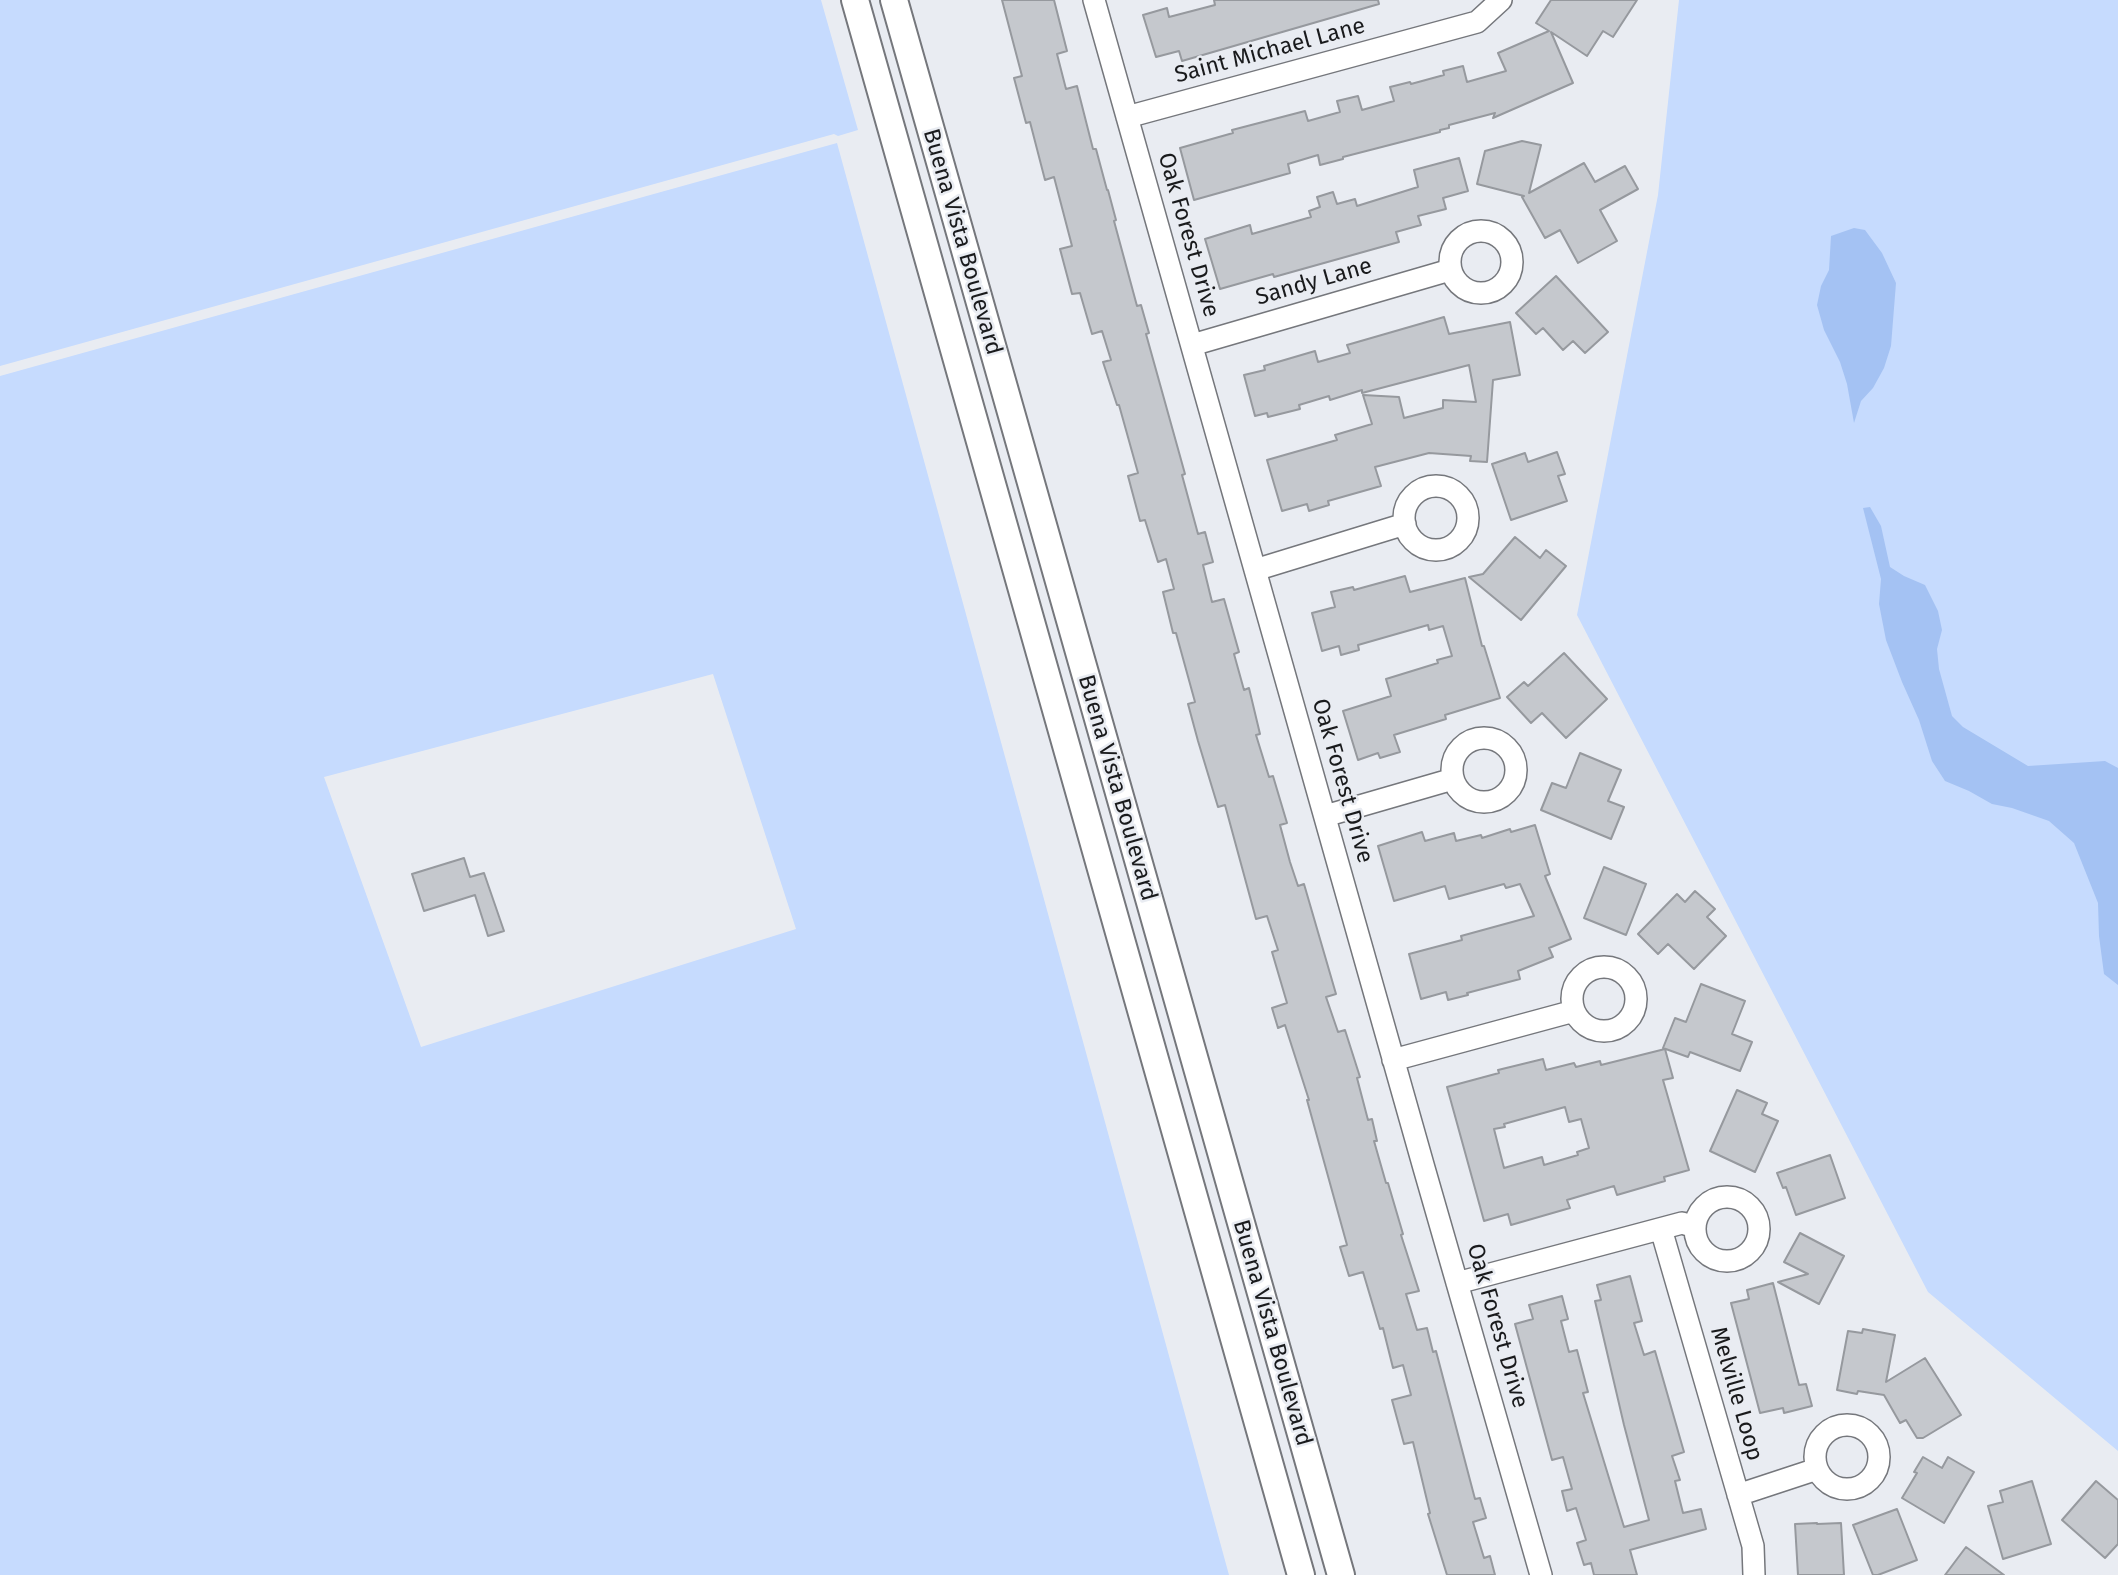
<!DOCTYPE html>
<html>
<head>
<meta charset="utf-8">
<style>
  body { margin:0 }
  canvas { display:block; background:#e9ecf2 }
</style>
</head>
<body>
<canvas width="2118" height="1575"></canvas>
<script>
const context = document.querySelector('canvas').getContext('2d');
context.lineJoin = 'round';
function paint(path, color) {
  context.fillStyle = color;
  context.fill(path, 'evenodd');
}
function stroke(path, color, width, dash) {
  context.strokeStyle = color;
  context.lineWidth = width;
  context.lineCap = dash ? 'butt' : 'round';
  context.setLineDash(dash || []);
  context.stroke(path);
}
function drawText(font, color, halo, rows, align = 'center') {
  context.font = font + ' "Fira Sans",sans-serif';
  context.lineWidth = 5;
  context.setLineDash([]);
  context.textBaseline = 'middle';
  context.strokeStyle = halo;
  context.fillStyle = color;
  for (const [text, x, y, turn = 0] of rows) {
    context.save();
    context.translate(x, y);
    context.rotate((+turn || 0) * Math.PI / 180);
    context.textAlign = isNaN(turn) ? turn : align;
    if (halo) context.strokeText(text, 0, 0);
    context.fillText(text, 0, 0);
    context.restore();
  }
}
paint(new Path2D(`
  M0,0h821l37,130 -20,6 -4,-2 -834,232z
  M1679,0h439v1451l-190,-159 -351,-677 81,-420z
  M837,143l392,1432h-1229v-1199zM713,674l83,255 -375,118 -97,-270z`), '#c6dbfe');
paint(new Path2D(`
  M1854,228l11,2 17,23 14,30 -5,63 -7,22 -11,20 -12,13 -7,22 -7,-39 -7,-22 -16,-32 -7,-25 4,-19 8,-16 2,-34z
  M1870,507l11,19 9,41 14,9 21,9 13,26 4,19 -5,19 2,20 13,47 11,11 65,39 77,-5 13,7v217l-14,-11 -5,-38 -1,-33 -24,-60 -25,-22 -37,-13 -20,-4 -23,-13 -24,-10 -13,-20 -13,-41 -17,-38 -16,-42 -7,-36 2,-25 -18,-71z`), '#a4c2f3');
const building = new Path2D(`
  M1002,0h52l13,51 -10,3 9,35 11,-3 16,63h3l11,41h1l8,30 -2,1 23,85 4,-1 8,28 -3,1 39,140 -3,1 16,59 7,-2 8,30 -10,3 9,37 12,-3 15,53 -5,2 10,36 5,-2 11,46 -4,1 13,42 4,-1 14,47 -7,2 10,37 8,24 6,-2 32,110 -10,3 12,35 7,-2 15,47 -3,1 11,42 4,-1 5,22h-3l12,42h2l15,51 -2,1 18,56 -13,3 11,36 10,-2 6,24 3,-1 39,148 5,-1 6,20 -13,4 11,36 6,-2 5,19h-48l-19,-61 2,-1 -17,-71 -9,2 -12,-44 19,-5 -8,-30 -10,3 -10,-40 -3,1 -17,-57 -14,4 -9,-29 7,-2 -40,-145h2l-24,-75 -7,3 -6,-20 15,-5 -15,-51 6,-2 -11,-34 -11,3 -31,-114 -7,2 -20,-66 -10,-37 7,-2 -19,-69h-3l-10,-41 11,-3 -8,-30 -8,3 -13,-42 -5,1 -12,-45 10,-3 -19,-68h-2l-14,-43 8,-2 -9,-29 -10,3 -12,-41 -8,1 -12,-45 12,-3 -18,-69 -9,3 -15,-58 -4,1 -12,-45 8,-2z
  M1214,0h164l1,4 -197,57 -3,-10 -23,6 -13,-42 24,-7 2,9 46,-12z
  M1551,0h86l-24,37 -10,-6 -16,25 -36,-24 22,51 -80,35 2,-5 -46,12v3l-9,2v2l-97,25v2l-23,6 -2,-10 -30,9 2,9 -96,27 -14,-52 53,-15 -1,-3 73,-19 3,10 32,-9 -3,-11 21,-5 4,14 32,-9 -4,-14 20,-5 1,2 33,-9 -1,-4 20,-5 4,16 39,-11 -8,-18 51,-22 -13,-8z
  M1522,141l19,4 -12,48 55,-30 11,19 30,-16 13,23 -38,21 17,31 -39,22 -18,-33 -15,8 -23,-41 2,-1 -47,-12 8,-33z
  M1459,158l9,33 -25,7 3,11 -28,7 3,9 -25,7 3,10 -125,35 -1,-3 -53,15 -15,-50 45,-14 2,9 59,-17 -2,-6 11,-4 -3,-10 16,-5 4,12 18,-5 2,7 61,-19 -4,-17z
  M1556,276l52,56 -23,21 -12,-12 -10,9 -20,-22 -7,6 -20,-21z
  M1444,317l5,17 61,-12 10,53 -27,5 -6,82 -17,-1 1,-5 -42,-3 -54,14 6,19 -53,15 1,4 -20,6 -2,-7 -25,7 -15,-51 70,-20 -2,-5 37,-11 -9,-29 36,2 5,21 39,-10v-8l33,2 -7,-37 -107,28v-3l-32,10 -1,-4 -30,9 1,4 -32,8 -1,-4 -12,3 -11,-41 21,-5 -1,-4 51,-15 3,11 32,-9 -3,-8z
  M1557,452l8,22 -7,2 9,25 -56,19 -19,-56 33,-11 3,9z
  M1515,537l25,21 6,-8 20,16 -45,54 -52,-43 14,-3z
  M1405,576l5,16 55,-14 17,68h2l16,52 -55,17 1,4 -52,16 6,17 -20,6 -2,-5 -20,7 -15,-49 48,-15 -5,-17 52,-16 -1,-3 15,-4 -9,-30 -14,4 -1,-5 -70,20 1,5 -18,5 -2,-9 -17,5 -10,-38 23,-6 -4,-15 22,-5 1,3z
  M1564,653l43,46 -41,39 -24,-25 -11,10 -24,-26 17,-15 4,4z
  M1580,753l41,17 -13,31 16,6 -13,32 -70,-29 11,-27 14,5z
  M1535,825l15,49 -5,2 26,63 -22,9 4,9 -35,14 2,8 -53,14 1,2 -20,5 -2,-8 -25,7 -12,-45 53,-14 -1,-4 73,-20 -14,-32 -14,4 -2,-4 -55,15 -4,-13 -51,15 -16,-55 44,-14 3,9 29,-8 2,8 25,-6 1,3 28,-9 1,3z
  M464,858l6,19 14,-4 20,58 -16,5 -13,-41 -51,16 -12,-37z
  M1604,867l42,17 -20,51 -42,-17z
  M1695,891l20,18 -8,8 19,19 -32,33 -26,-25 -10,10 -20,-20 39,-40 8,8z
  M1701,984l44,17 -13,33 20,8 -12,29 -50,-19 -2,5 -25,-9 12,-30 11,4z
  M1665,1049l8,29 -10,2 26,90 -25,7 1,4 -48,14 -3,-9 -47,14 3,8 -59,17 -3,-11 -24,7 -37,-134 52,-14 -1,-3 45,-11 3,11 28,-7 2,4 24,-6 1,4zM1565,1107l4,15 12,-3 8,29 -12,4 1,3 -34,10 -2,-8 -38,11 -10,-39 11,-2 -1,-3z
  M1737,1090l30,13 -5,11 16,7 -23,51 -45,-21z
  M1830,1155l15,43 -49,17 -10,-28 -3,1 -6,-15z
  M1800,1233l44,23 -25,48 -41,-22 30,-8 -24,-12z
  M1630,1276l12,45 -8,2 10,32 11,-4 29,101 -12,4 8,24 -5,1 8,32 18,-4 5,20 -76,21 7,25h-43l-3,-12 -7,2 -7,-22 9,-3 -10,-32 -9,3 -5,-20 10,-2 -9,-32 -11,3 -37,-136 18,-5 -4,-14 33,-9 6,23 -7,2 8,31 8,-2 11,42 -5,1 41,134 25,-7 -25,-95 -29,-124 6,-1 -4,-15z
  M1773,1283l26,102 7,-1 6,22 -28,7 -1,-5 -23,5 -29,-110 18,-4 -2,-9z
  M1863,1329l32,6 -9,47 39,-24 36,57 -38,23h-6l-11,-18 -6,3 -16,-28 -26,-4 -1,3 -20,-4 11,-59 14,2z
  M1923,1457l19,11 6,-11 26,15 -30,51 -42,-25 15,-25 -3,-1z
  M2032,1481l19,63 -48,15 -15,-53 15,-4 -3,-11z
  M2096,1481l22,19v44l-13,14 -43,-38z
  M1897,1509l20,51 -39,15h-5l-20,-50z
  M1817,1523v1l24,-1 3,52h-46l-3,-51z
  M1966,1547l11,8 27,20h-59z`);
paint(building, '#c5c8cd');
stroke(building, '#96999e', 2);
const minor = new Path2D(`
  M1094,0l330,1168 117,407
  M1127,117l350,-95 24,-22
  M1450 262a31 31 0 1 1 62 0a31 31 0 1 1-62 0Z
  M1192,345l258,-75
  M1404 518a32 32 0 1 1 64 0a32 32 0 1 1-64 0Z
  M1255,570l150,-46
  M1452 770a32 32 0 1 1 64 0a32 32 0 1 1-64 0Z
  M1325,816l128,-37
  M1572 999a32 32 0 1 1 64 0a32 32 0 1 1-64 0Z
  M1393,1060l181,-49
  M1695 1229a32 32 0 1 1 64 0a32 32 0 1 1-64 0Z
  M1661,1229l92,317 1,29
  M1457,1283l225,-60 13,4
  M1815 1457a32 32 0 1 1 64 0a32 32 0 1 1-64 0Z
  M1738,1495l79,-26`);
const major = new Path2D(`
  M855,0l446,1575
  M894,0l447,1575`);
stroke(minor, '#75777c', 24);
stroke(major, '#75777c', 30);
stroke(minor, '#fff', 21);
stroke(major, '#fff', 26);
drawText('23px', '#191a1c', '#e9ecf2', [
  ["Saint Michael Lane",1270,51,-15],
  ["Oak Forest Drive",1188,235,74],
  ["Buena Vista Boulevard",962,242,74],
  ["Sandy Lane",1314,282,-16],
  ["Oak Forest Drive",1342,781,74],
  ["Buena Vista Boulevard",1117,788,74],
  ["Oak Forest Drive",1497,1326,74],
  ["Buena Vista Boulevard",1272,1333,74],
  ["Melville Loop",1736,1394,74]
]);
</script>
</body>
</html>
